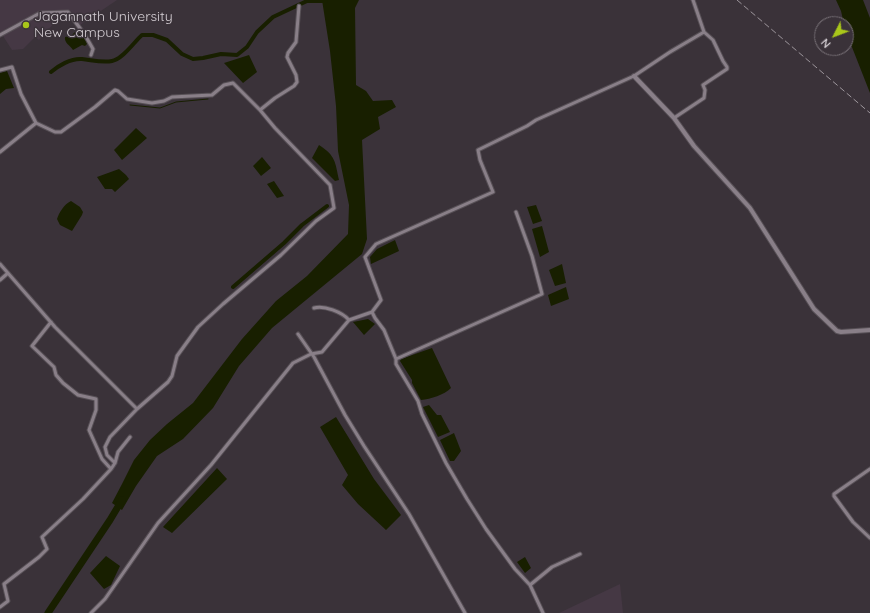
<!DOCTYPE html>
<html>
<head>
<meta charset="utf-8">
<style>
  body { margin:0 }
  #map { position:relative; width:870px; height:613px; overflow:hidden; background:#3a3239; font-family:Quicksand,sans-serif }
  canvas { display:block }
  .north { position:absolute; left:814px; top:16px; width:40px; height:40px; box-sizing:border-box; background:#3a3239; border:1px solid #787177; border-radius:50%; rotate:228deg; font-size:11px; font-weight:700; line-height:16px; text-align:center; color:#d5cfd4 }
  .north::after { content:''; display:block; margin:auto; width:14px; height:18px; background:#a9c71a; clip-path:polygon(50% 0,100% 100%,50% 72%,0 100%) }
</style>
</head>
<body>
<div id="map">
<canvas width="870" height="613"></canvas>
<div class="north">N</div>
</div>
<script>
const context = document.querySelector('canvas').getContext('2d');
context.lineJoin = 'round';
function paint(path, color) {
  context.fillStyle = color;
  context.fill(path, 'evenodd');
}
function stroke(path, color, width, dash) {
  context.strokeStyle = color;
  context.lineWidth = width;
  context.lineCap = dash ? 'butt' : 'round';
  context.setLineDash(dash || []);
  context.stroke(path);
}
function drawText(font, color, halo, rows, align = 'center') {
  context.font = font + ' Quicksand,sans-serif';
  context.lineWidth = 3;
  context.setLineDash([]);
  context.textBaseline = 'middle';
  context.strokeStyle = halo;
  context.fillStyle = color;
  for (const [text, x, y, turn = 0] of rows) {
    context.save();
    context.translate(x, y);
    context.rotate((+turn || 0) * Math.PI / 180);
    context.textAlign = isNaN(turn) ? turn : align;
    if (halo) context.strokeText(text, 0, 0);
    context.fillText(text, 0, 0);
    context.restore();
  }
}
paint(new Path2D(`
  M0,0h117l-40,27 -10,-12 -14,4 2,3 -16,18 -4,-3 -12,12 -11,1 -9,-14 -3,2z
  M620,584l3,29h-64z`), '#453844');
paint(new Path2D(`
  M322,0h37l-4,8 1,77 10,6 7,10 19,-1 4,7 -18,10 2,12 -18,11 5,99 -5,15 -90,74 -33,38 -26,42 -30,31 -26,17 -21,30 -14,24 -10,-7 10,-19 12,-24 16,-20 17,-16 26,-21 49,-64 34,-38 31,-25 41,-42 1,-29 -11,-54 -2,-45 -6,-55z
  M836,0h27l7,18v75l-22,-56 -2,-13h-2l-3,-13z
  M75,32c5,1 11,6 12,12l-2,2 -3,-1 -9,5c-3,-5 -9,-7 -8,-13l6,-1z
  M249,55l8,17 -14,11 -19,-20z
  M7,71l7,17 -8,1 -6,5v-21z
  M136,128l11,10 -25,22 -8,-10z
  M319,145c17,11 16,17 20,35l-4,1 -23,-23z
  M262,157l9,11 -10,8 -8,-10z
  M119,169l7,6 3,4 -14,13 -3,-3h-7l-8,-12z
  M274,181l10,15 -7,2 -10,-14z
  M71,201l9,6 3,5 -1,3 -10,16 -12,-6 -3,-6c2,-6 7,-15 14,-18z
  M536,205l6,16 -9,3 -6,-17z
  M542,226l7,26 -9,5 -8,-28z
  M395,240l4,11 -28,13 -1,-7 7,-8z
  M562,264l4,19 -11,3 -6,-16z
  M566,287l3,12 -18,7 -3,-11z
  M368,319l7,5 -11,11 -11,-13z
  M432,348l19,40c-7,7 -20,11 -30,12l-9,-17v-3l-12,-19 1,-2z
  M429,405l8,10h4l9,17 -12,5 -15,-30z
  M336,417l38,62 27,36 -15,15 -28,-26 -16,-19 6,-10 -28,-48z
  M454,433l7,18 -7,10h-4l-10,-21z
  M217,468l10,11 -55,54 -9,-6z
  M106,556l14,10 -9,19 -7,4 -14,-16z
  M525,557l6,11 -6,5 -8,-11z`), '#181f00');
stroke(new Path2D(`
  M130,105l30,3 16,-6 32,-3`), '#181f00', 1);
stroke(new Path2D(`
  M51,72c7,-6 20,-14 31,-13 10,1 20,4 30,2 11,-2 22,-19 30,-26h11l14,5 15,14 11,5 10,-1 18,-4 16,1 10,-8 10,-15 16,-15 34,-16h19
  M233,287l51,-44 18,-18 25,-19`), '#181f00', 4);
stroke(new Path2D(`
  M48,613l62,-93 12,-20`), '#181f00', 7);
const minor = new Path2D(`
  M0,35l40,-22 28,-1 17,23 8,14 -2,6
  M0,70l12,-3 9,27 15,29 19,9h6l34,-25 20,-17 3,1 9,8 25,4 12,-2 8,-4 40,-2 12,-10 9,-2 27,27 15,18 55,57 4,23 -18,13 -35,34 -58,49 -25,23 -21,29 -5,20 -4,6 -31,27
  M260,110l15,-12 19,-12 3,-4 -1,-7 -9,-18 1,-4 8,-11 3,-36
  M674,118l30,-20 1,-8 -2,-5 24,-16v-2l-4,-6 -10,-21 -9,-8
  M0,152l36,-29
  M0,264l55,63 82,82 -27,28 -5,10 2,8 8,8 -4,6 -28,30 -41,38 5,12 -8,8 -35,27 4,17 -8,6
  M0,280l8,-7
  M314,308c10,-3 28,4 35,12
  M372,312l3,6 9,12 12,29v5l22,37 4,13 24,49 21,36 19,30 29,40 15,16 13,28
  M51,322l-19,24 22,21 2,8 7,8 15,12 18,4v11l-7,20 13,29 9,10
  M298,334l16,23 31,58 19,31 45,68 56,99
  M396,359l146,-65 -10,-38 -16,-44
  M115,463l3,-11 12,-15
  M870,469l-36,25v2l19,26 17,16
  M530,585l22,-18 28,-13
  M91,613l14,-14 53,-76 53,-58 82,-102 18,-9 11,-2 27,-32 23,-8 9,-12 -16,-43 11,-13 117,-52 -13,-32 -2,-10 49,-24 9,-6 98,-44 36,-24 34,-20 -11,-32`);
const tertiary = new Path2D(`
  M634,76l40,42 20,28 56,62 64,101 23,22 4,1 29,-2`);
stroke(minor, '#575056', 5);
stroke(tertiary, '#575056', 6);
stroke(minor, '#897f88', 3);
stroke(tertiary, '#897f88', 4);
stroke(new Path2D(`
  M737,0l133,113`), '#9e979d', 1, [6, 3]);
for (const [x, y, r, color] of [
  [26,25,4,"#a9c71a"]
]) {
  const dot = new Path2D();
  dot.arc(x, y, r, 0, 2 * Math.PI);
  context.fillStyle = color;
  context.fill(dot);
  stroke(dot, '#3a3239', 1.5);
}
drawText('14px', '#d5cfd4', '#3a3239', [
  ["Jagannath University",34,17],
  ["New Campus",34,33]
], 'left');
</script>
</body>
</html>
